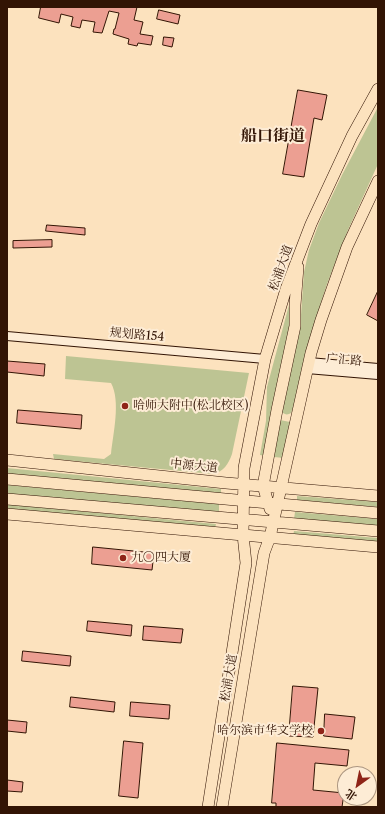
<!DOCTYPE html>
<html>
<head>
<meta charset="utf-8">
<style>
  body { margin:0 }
  #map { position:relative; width:385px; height:814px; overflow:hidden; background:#fce2be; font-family:"Libre Caslon Text","Noto Serif SC",serif }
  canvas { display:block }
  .frame { position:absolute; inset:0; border:8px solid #321404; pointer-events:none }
  .north { position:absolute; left:337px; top:766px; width:40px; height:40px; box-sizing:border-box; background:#fdecd5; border:1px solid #ac9681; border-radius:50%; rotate:213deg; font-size:11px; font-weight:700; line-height:16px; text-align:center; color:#321404 }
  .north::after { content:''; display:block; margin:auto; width:14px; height:18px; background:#8f2418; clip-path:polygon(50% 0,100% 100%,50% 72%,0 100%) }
</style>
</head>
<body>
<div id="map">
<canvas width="385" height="814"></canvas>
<div class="frame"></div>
<div class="north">北</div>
</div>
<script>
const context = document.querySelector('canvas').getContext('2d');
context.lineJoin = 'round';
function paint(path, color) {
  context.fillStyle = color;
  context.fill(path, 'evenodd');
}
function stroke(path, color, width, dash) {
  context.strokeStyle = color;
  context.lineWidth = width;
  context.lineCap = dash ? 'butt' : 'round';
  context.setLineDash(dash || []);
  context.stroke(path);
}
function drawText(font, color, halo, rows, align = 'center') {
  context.font = font + ' "Libre Caslon Text","Noto Serif SC",serif';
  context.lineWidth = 4;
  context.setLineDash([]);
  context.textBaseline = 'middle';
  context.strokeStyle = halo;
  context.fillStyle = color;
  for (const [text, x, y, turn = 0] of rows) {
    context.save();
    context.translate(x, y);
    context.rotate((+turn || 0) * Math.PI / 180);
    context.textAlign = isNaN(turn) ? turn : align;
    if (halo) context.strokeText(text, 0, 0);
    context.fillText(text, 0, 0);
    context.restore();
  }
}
paint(new Path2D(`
  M378,107v57l-30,66 -21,54 -19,60 -15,65 -2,4c-3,2 -6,2 -9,-1v-5l18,-78 4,-57 5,-22 10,-27 23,-48z
  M291,302l3,18 -28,136 -6,-1 6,-34 1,-34 22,-82z
  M66,356l183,17 -17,81c-4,11 -8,17 -19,20l-159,-15 -1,-5 51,5 7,-5c2,-20 10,-53 0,-71l-46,-4z
  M280,420l10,2 -6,36 -10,-1z
  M7,468l214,21v5l-214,-20z
  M7,485l212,19v9l-212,-19z
  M297,496l81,6v5l-81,-7z
  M7,504l19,2 190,18 -1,4 -208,-17z
  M295,512l83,7v8l-84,-8z
  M294,531l84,7v5l-85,-7z`), '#bdc493');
const building = new Path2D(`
  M41,7h96l-3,13 9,2 -3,12 13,2 -2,9 -13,-2 -1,3 -9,-2 1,-5 -16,-5 1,-5h1l4,-16 -10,-2 -7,22 -9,-1 2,-10 -13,-2 -2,8 -9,-2 2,-9 -12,-3 -2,9 -20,-5z
  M159,10l21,5 -2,9 -21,-5z
  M164,37l10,1 -2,9 -9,-2z
  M298,90l29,5 -5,25 -8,-2 -10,59 -21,-3z
  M47,225l38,3v7l-39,-4z
  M52,240v7l-39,1v-7z
  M378,291v30l-11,-6z
  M7,361l38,3 -1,12 -37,-4z
  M18,410l64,5 -1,14 -64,-6z
  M93,547l61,6 -2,17 -60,-6z
  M88,621l44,4 -1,11 -44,-5z
  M144,626l39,3 -2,14 -38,-3z
  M23,651l48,5 -1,10 -48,-5z
  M293,686l25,2 -5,49 -24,-1z
  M71,697l44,5 -1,10 -44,-5z
  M131,702l39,3 -1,14 -39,-3z
  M325,714l30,3 -3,22 -28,-3z
  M7,720l20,2 -1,11 -19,-2z
  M124,741l19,2 -5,55 -19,-2z
  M277,743l72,7 -2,16 -32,-3 -2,27 31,3 -2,14h-66v-4h-4z
  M7,780l16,2 -1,10 -15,-1z`);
paint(building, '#ec9f92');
stroke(building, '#321404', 1);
const secondary = new Path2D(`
  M7,336l258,23
  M309,362l69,6
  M307,369l71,6`);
const highway = new Path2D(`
  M7,460l219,23 152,13
  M7,479l371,34
  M7,499l371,32
  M270,509l-7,-23 14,-76 18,-84v-21l3,-38
  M7,514l371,33
  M208,807l38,-244 -3,-28 1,-67 21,-109 21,-70 25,-65 41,-88 26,-47
  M222,807l42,-254 6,-16 41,-184 10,-33 26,-73 31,-66`);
stroke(secondary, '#321404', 10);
stroke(highway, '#321404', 12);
stroke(secondary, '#fdecd5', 8);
stroke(highway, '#fce2be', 11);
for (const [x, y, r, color] of [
  [125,406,4,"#8f2418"],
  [123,558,4,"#8f2418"],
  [321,731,4,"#8f2418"]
]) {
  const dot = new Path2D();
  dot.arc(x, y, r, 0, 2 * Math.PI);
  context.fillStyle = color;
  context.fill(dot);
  stroke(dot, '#fdecd5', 1.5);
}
drawText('12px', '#321404', '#fdecd5', [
  ["松浦大道",281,268,-70],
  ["规划路154",137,335,5],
  ["广汇路",344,360,5],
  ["中源大道",194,466,6],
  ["松浦大道",229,678,-80]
]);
drawText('12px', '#321404', '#fdecd5', [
  ["哈师大附中(松北校区)",133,406],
  ["九〇四大厦",131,558],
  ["哈尔滨市华文学校",313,731,"right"]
], 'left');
drawText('bold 16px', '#321404', '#fdecd5', [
  ["船口街道",273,136]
]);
</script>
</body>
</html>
